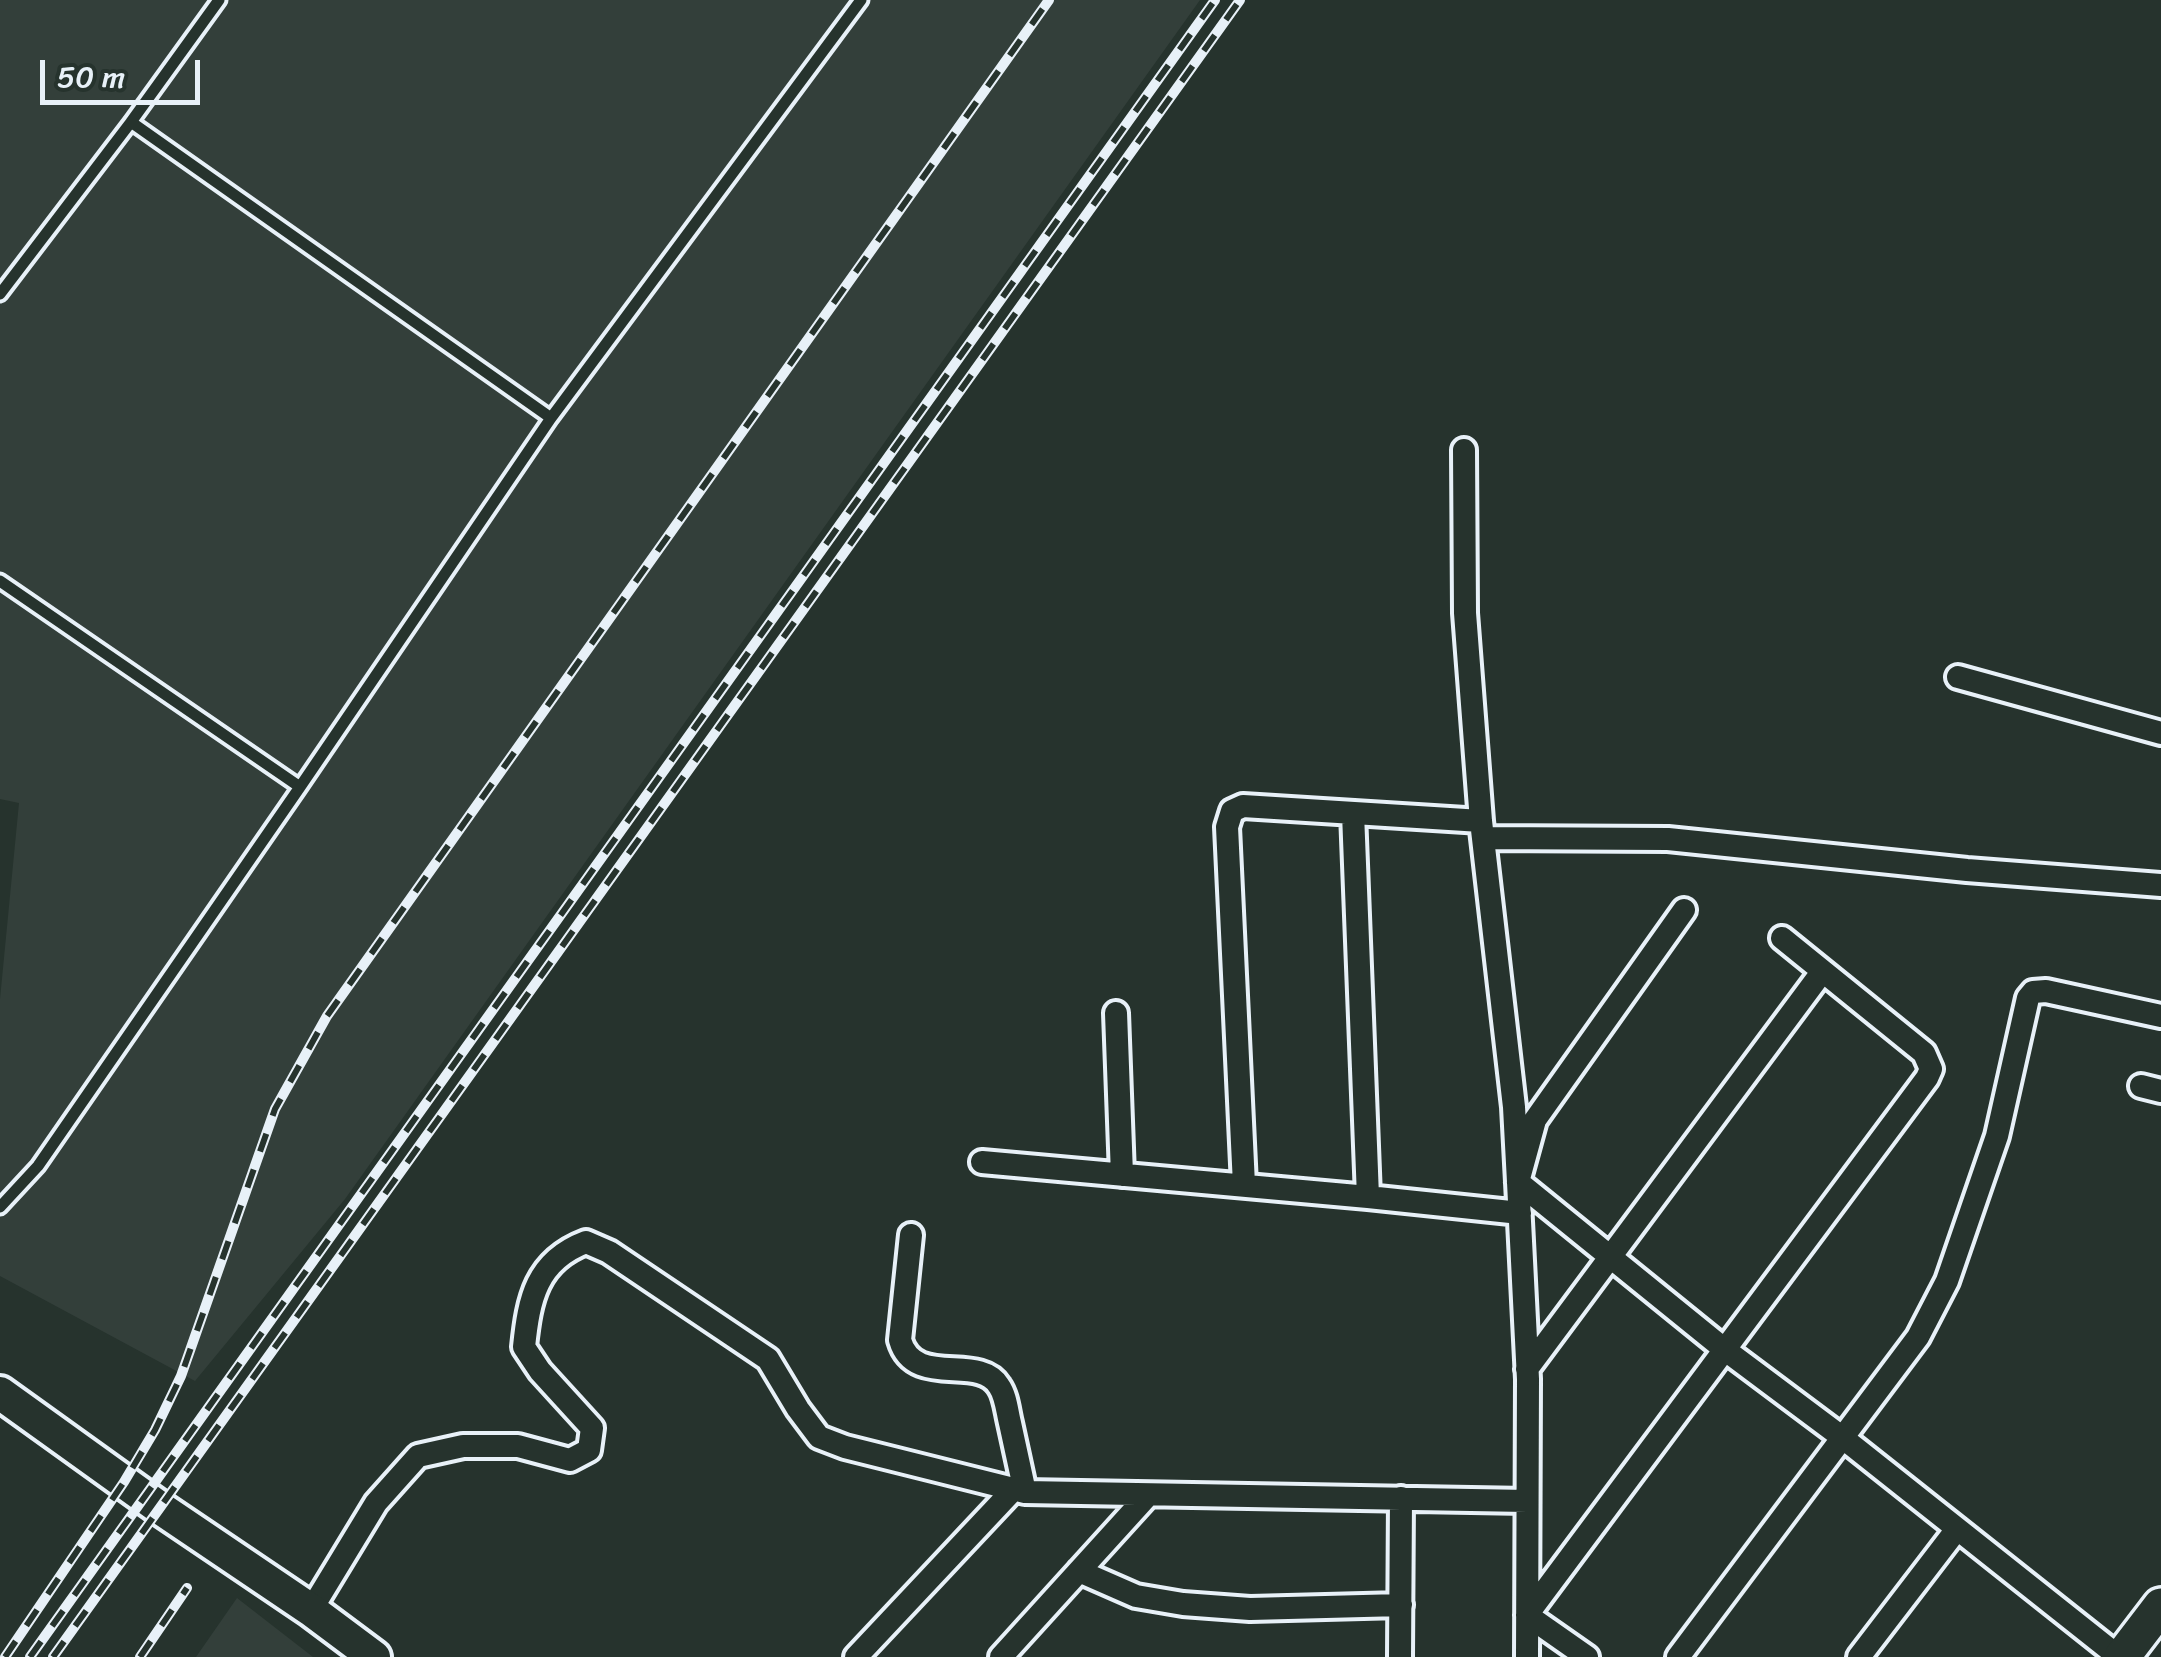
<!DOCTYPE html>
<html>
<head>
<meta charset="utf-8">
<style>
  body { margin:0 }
  #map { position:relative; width:2161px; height:1657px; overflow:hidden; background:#26332d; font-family:Sriracha,sans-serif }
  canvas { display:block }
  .scale { position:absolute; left:40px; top:60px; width:160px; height:45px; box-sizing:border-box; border:5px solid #e8f1f8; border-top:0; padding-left:12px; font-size:30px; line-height:35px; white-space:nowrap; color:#e8f1f8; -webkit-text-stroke:8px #26332d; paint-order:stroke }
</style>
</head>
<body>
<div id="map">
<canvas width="2161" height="1657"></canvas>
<div class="scale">50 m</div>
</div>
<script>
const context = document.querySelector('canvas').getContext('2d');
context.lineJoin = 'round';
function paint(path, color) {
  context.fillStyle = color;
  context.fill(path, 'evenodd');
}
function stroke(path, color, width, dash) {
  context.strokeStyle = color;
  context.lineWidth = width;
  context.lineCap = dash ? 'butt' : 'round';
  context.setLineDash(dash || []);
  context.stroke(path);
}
paint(new Path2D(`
  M0,0h1200l-855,1199 -150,182 -195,-105v-277l19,-196 -19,-4z
  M237,1598l76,59h-117z`), '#333f3a');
const lane = new Path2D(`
  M131,122l420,296
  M0,294l131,-172 88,-122
  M0,581l300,206
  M0,1207l38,-41 262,-379 251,-369 310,-418`);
const street = new Path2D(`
  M1464,450l1,163 16,208 33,286 4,75 10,197 -1,278
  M1958,677l203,56
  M1353,813l15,384
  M1483,838l185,1 299,31 194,15
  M1684,910l-149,210 -17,62 206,167 119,89 276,219
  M1116,1013l6,162
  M2141,1086l20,5
  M982,1162l386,35 152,16
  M1244,1185l-17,-358 5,-16 11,-5 238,15
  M911,1235l-11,105c14,49 79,13 99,46 7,10 8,25 11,37 5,23 10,46 15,69
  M1527,1369l295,-397
  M1079,1571l57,25 47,8 67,5 151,-4
  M311,1610l65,-107 42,-47 45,-10h55l52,14 19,-10 3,-22 -52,-57 -16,-24c5,-48 12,-86 62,-105l23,10 159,107 30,50 21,28 26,10 180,45 502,9
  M856,1657l157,-167
  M1001,1657l147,-162
  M1400,1657l1,-159
  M1587,1657l-60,-42 400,-537 4,-9 -7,-16 -142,-115
  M1678,1657l240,-320 29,-56 50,-145 31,-138 5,-6 13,-1 115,25
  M1859,1657l98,-128`);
const secondary = new Path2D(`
  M0,1393l160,115 151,102 63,47`);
const primary = new Path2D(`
  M2122,1657l39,-51`);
stroke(lane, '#e8f1f8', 19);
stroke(street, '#e8f1f8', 30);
stroke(secondary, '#e8f1f8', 40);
stroke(primary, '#e8f1f8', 42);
stroke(lane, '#26332d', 11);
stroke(street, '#26332d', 22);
stroke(secondary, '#26332d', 32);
stroke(primary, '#26332d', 35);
const rail = new Path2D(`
  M5,1657l119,-175 31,-52 26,-54 94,-267 52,-93 722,-1016
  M30,1657l1185,-1657
  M53,1657l1187,-1657
  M140,1657l47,-69`);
stroke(rail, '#e8f1f8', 10);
stroke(rail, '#26332d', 6, [19]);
</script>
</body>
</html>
